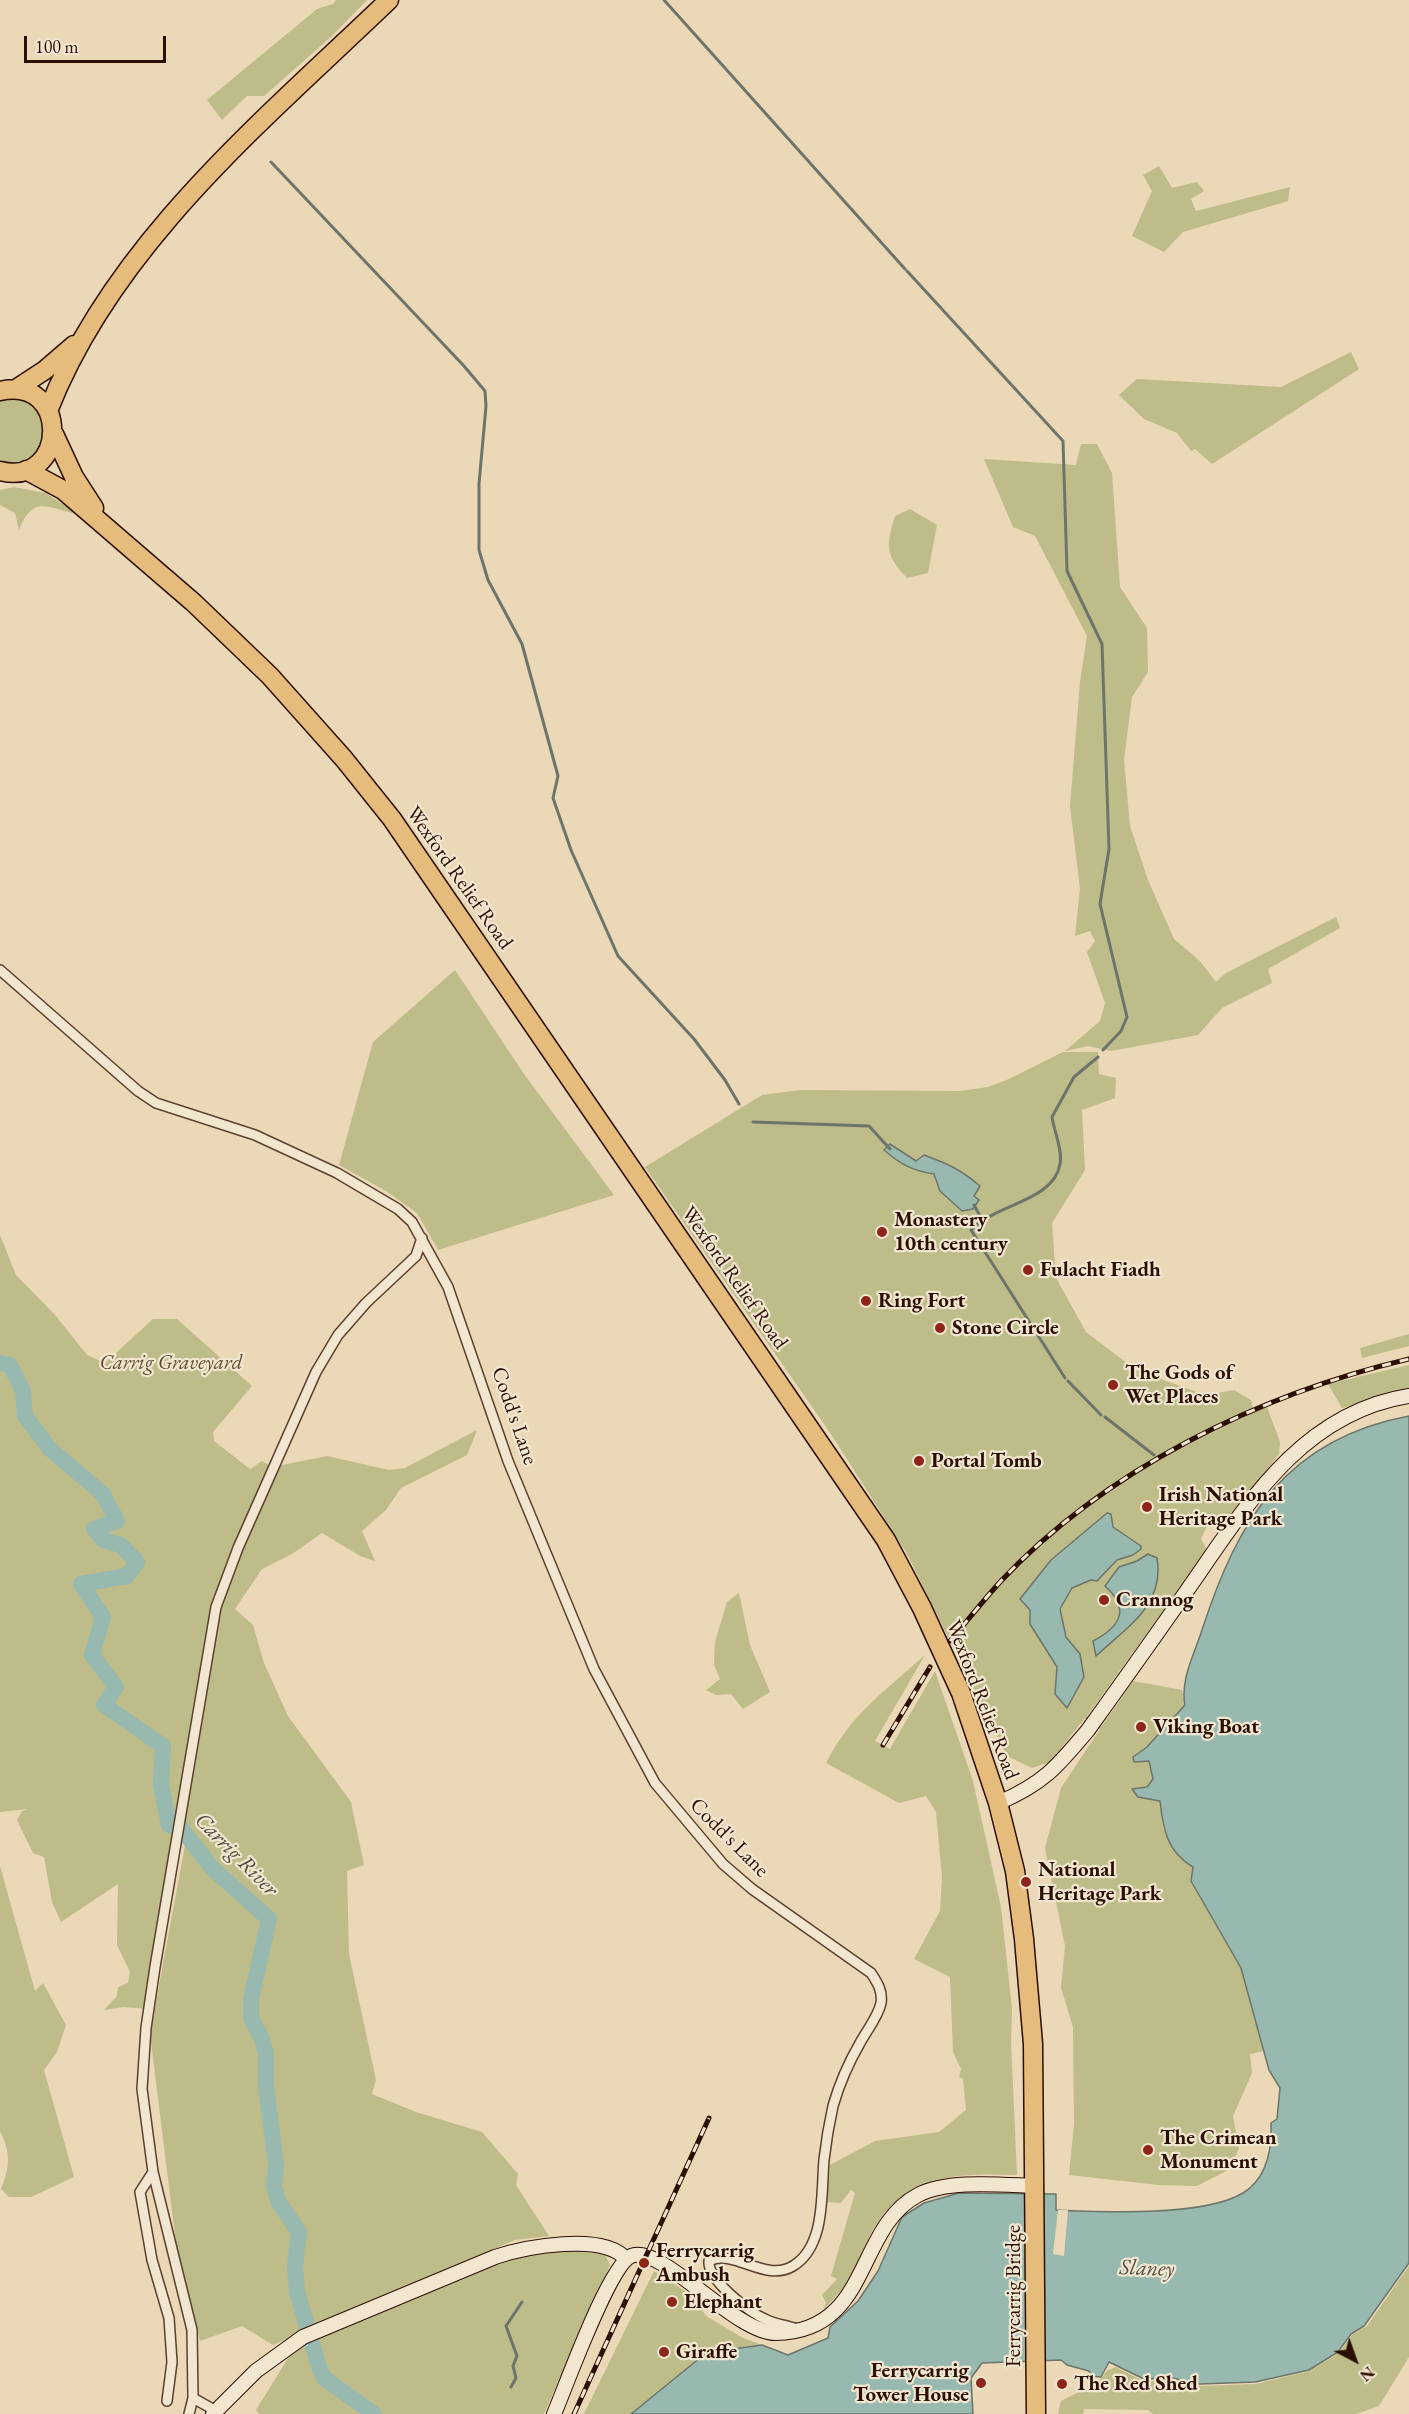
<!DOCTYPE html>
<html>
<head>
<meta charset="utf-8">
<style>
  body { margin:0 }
  #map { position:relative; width:1409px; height:2414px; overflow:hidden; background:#ead8b7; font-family:"EB Garamond",serif }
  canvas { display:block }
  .north { position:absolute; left:1325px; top:2330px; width:60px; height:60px; -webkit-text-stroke:4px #f1e6d0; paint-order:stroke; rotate:139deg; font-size:16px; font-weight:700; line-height:24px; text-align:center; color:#2c0f03 }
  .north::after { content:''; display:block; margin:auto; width:21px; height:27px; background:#2c0f03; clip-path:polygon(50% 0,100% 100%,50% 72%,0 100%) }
  .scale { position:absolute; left:24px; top:36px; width:142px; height:27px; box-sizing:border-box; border:3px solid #2c0f03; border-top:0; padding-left:8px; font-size:18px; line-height:21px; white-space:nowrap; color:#2c0f03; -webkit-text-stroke:4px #f1e6d0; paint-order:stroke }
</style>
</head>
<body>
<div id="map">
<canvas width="1409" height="2414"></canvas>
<div class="north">N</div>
<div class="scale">100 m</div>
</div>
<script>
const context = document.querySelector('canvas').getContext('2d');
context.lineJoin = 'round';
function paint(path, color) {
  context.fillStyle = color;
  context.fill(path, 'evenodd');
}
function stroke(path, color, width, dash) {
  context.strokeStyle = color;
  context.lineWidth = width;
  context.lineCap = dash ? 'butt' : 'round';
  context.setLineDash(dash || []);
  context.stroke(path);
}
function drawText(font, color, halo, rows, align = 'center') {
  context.font = font + ' "EB Garamond",serif';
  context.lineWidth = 4.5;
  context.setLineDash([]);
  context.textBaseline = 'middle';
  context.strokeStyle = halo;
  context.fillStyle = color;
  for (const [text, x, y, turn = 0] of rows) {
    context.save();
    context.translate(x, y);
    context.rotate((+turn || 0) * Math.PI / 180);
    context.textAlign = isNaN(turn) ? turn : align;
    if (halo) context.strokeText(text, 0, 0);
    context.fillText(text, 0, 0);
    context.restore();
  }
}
paint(new Path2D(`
  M336,0h31l-34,35 -69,61h-17l-25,24 -15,-20 110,-91 16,-5z
  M1159,166l13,22 25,-6 7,9 -13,8 5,12 94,-24 -2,14 -105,31 -19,20 -32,-16 20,-45 -9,-16z
  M1351,352l8,17 -147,95 -17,-15 -4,2 -14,-18 -33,-14 -25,-24 18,-16 144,8z
  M16,396l21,8 11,31 -21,30h-27v-67z
  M1081,444h16l15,29 8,114 27,41 1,44 -16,25 -8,63 6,66 18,54 26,59 26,22 16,21 10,-9 110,-56 4,11 -72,41 4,14 -50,25 -24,27 -87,16 -23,-5 -23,5 35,-30 5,-18 -18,-51 8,-11 -5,-10 -15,5 5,-47 -10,-83 10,-124 7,-46 -52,-100 -22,-9 -29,-68 92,6z
  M14,487l32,6 31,21c-31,-6 -43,-20 -58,16l-4,-17 -15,-8v-15z
  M910,509l27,16 -9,48 -21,5c-22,-23 -21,-32 -12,-62z
  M455,970l69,104 90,121 -176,55 -21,-37 -31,-22 -47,-26 34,-123z
  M1063,1052h35l1,22 17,4 -1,20 -33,12 3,60 -33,53 4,55 30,54 50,38 69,25 29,-5 17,10 3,12 13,-5 13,35 -1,12 -46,61 -16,1 -11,12 -5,11 6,11 -120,166 14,11 32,-46 49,9 3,15 -37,42 -15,10 16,4 4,18 -6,8 -15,2 6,8 22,4 3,27 30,38 48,102 23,83 -14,3 2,19 -19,43 6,32 -9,21 -33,17 -39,-1 -89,-10 5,-51 -1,-97 -12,-39 4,-42 -20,-98 16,-60 39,-59 -15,-11 -35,44 -18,6 -25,-12 -101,-204 -75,-118 -186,-267 117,-72 39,-5 159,1 28,-4 21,-8z
  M0,1235l16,40 40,41 31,39 18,8 48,-44h24l75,67 -39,46 1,9 36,28 12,-8 11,6 54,-11 62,14 16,-2 72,-38 -10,25 -66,33 -15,22 -24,21 13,30 -15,-5 -38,-23 -30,21 -30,15 -27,40 18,16 11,38 24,53 63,86 13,63 -17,6 2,83 27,126 -4,14 44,18 66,20 36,42 -2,11 33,51 -34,4 -242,105 -31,-19 -42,15 -24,-98 -26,-209 35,-189 77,76 -14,57 -2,46 14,25 4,-2 -13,-29v-17l17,-82 -55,-50 -33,-42 -31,182 -26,-2 -19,3 13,-14 1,-9 10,-4 2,-11 -13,-27 1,-61 -57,38 -9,-20 -8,-45 -11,-4 -16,-33 5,-9 6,-2 -28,3z
  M1409,1334v12l-47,12 -2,-10z
  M1409,1365v28l-67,15 -14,-24z
  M739,1593l11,52 20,47 -27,17 -12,-15 -15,1 -10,-5 14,-11 -6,-14 1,-23 12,-40z
  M925,1655l-50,86 15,8 45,-78 38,110 28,126 11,102 -1,33 6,133c-62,-2 -116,-1 -147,61 -5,10 -8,21 -13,30 -8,17 -21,31 -34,44l3,-7 -4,-8 15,-16 -6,-3 24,-83 -4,-3 -10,13 -15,-1 4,-37 45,-24 64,-9 27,-22 -3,-31 -4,-2 2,-8 -8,-17 -3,-75 -36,-18 26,-48 2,-34 -6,-65 -10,-16 -27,7 -73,-40c25,-49 59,-72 99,-108z
  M0,1866l35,125 8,-8 23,42 -9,27 -13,18 30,107 -43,20h-22l-8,-8c9,-21 10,-37 -1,-58z
  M564,2251l41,3 5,11 -66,149h-285l-3,-4 39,-63 204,-87 28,-8z
  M1409,2266v91l-30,49 -23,8h-203l-5,-4 -64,-1 -1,5h-25l3,-13 36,-18 10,-12 9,-4 29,15 27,-2 29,6 54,-2 55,-13 29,-18 13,-18 15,-9z
  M654,2271l40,26 12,19 37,22 19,7 -56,8 -75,61h-47z`), '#bebc89');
const water = new Path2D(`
  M890,1144l26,17 8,-6c24,9 36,14 56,31l-6,10 5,4 -6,9 -11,2 -22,-20 -6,-17c-21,-3 -34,-10 -50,-24z
  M1409,1416v847l-45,63 -13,8 -13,18 -29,18 -54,12 -55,2 -28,-6 -28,1 -35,-17 -8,15 -10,-1 -2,-5 -22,-6 -6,-5 -79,3 -11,15 2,36h-342l75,-61 56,-8 26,10 40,-17 2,-11 28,-26 20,-30 24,-54 22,-14 35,-10 97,1v16c47,2 147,7 187,-17 24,-15 29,-45 28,-70l6,-4 3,-31 -11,-18 -28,-102 -50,-87 2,-14c-26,-15 -30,-38 -33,-66l-22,-4 -6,-8 15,-2 6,-8 -4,-18 -15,1 -1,-5 14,-10 38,-42c-5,-25 9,-50 17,-75 36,-111 84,-191 207,-214z
  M1107,1513l4,1 2,13 28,19v3l-8,6 -16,5 -20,21 -6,-1 -19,8 -12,21 6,28 14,17 4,23 -17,31 -12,-14 2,-27 -27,-43v-14l-10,-11 31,-39z
  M1148,1554l9,4c8,47 -30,69 -61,98l-3,-15c27,-14 38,-32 12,-55l14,-19 18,-6z`);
paint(water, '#98b9b0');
stroke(water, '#6d756b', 1.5);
paint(new Path2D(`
  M1058,2210h10l-4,46 -11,-2z`), '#ead8b7');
stroke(new Path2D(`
  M664,0l241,269
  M271,162l193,204 21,25 1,15 -7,78v66l9,30 34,64 36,132 -5,22 18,52 47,106 76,83 31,41 14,24
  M907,271l156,170 4,130 35,73 7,205 -9,55 27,113 -6,14 -18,19
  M753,1122l116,4 21,23
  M974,1205l6,11
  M987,1218c23,-15 68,-22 73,-54 3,-13 -6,-33 -8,-47l22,-40 24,-20
  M981,1221l-10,9 94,148
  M1068,1381l33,34
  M1105,1417l49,38
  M511,2387l5,-9 -3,-12 4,-10 -11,-30 16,-24`), '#6d756b', 3);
stroke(new Path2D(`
  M0,1363l10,2 13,26 2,25 25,33 53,45 14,27 -23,8 9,11 18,5 16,17 -10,14 -46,8 22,33 -11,38 24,32 -12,18 59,41 -2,39 8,40 11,2 33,42 56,50 -18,80v19l11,21 4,14v34l10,78 -2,21 4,15 21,31 -4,34 2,26 23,78 4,8 50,36`), '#98b9b0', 16);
const street = new Path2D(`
  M0,970l138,121 18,12 99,32 82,38 61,36 14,13 36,65 60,174 86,208 61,114 68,81 29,25 119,84c6,9 12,18 10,30 -3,14 -14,27 -21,40 -11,19 -21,42 -27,63 -4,18 -7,36 -9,54 -3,33 2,86 -31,106 -28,17 -59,-18 -84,-5 -2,19 41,52 58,59 8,4 18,5 27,8
  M153,2172l-13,20 12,68 17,58 3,44 -5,39
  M193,2398l23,13
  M189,2414l4,-16 -1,-68 -39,-158 -11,-83 4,-61 9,-61 61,-360 22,-59 78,-176 22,-37 28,-32 50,-47 6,-18`);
const secondary = new Path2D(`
  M998,1803c45,-19 59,-36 90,-73 33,-46 66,-92 98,-138 58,-83 114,-179 223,-196
  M213,2414l43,-43 47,-34 192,-80c30,-10 108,-25 131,2
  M554,2414c12,-28 55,-148 77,-158 30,-13 103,77 145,77 95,-1 79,-105 142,-138 30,-16 85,-10 118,-9`);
const highway = new Path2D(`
  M16,389l29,-19 29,-25
  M0,391c71,-16 68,97 0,80
  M48,411c65,-167 215,-290 341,-411
  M54,434l20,43 20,31
  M26,470l37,20 131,113 76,73 74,83 48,60 494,721 36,68 39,85 37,110 17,68 9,68 9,105 3,370`);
stroke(street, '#5c4130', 12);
stroke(secondary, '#2c0f03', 16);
stroke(highway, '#2c0f03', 21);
stroke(street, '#f1e6d0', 9);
stroke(secondary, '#f1e6d0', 14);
stroke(highway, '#e5bc7c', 18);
const rail = new Path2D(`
  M950,1641c17,-20 33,-40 50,-59 106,-113 260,-188 409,-223
  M883,1745l47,-78
  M574,2414l135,-296`);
stroke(rail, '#2c0f03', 5);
stroke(rail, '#f1e6d0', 3, [9]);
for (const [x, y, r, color] of [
  [882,1232,6,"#8f2418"],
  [1028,1270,6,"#8f2418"],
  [866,1301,6,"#8f2418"],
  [940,1328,6,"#8f2418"],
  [1113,1385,6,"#8f2418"],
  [919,1461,6,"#8f2418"],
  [1147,1507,6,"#8f2418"],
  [1104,1600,6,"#8f2418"],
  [1141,1727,6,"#8f2418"],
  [1026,1882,6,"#8f2418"],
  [1148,2150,6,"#8f2418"],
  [644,2263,6,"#8f2418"],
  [672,2302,6,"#8f2418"],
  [664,2352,6,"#8f2418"],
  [981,2383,6,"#8f2418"],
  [1062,2384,6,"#8f2418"]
]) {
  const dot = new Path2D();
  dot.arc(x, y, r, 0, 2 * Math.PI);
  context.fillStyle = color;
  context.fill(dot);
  stroke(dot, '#f1e6d0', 2);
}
drawText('21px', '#2c0f03', '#f1e6d0', [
  ["Wexford Relief Road",459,878,55],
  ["Wexford Relief Road",734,1278,55],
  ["Codd's Lane",514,1416,71],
  ["Wexford Relief Road",982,1700,69],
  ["Codd's Lane",729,1838,45],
  ["Ferrycarrig Bridge",1014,2296,-90]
]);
drawText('bold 21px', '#2c0f03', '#f1e6d0', [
  ["Monastery",894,1220],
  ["10th century",894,1244],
  ["Fulacht Fiadh",1040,1270],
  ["Ring Fort",878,1301],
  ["Stone Circle",952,1328],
  ["The Gods of",1125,1373],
  ["Wet Places",1125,1397],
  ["Portal Tomb",931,1461],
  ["Irish National",1159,1495],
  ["Heritage Park",1159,1519],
  ["Crannog",1116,1600],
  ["Viking Boat",1153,1727],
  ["National",1038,1870],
  ["Heritage Park",1038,1894],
  ["The Crimean",1160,2138],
  ["Monument",1160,2162],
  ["Ferrycarrig",656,2251],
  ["Ambush",656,2275],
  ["Elephant",684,2302],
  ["Giraffe",676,2352],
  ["Ferrycarrig",969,2371,"right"],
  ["Tower House",969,2395,"right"],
  ["The Red Shed",1074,2384]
], 'left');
drawText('italic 21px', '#5f4c32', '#f1e6d0', [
  ["Carrig Graveyard",171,1363]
]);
drawText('italic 22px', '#524a40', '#f1e6d0', [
  ["Carrig River",236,1855,45],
  ["Slaney",1147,2269,2]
]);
</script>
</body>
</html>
